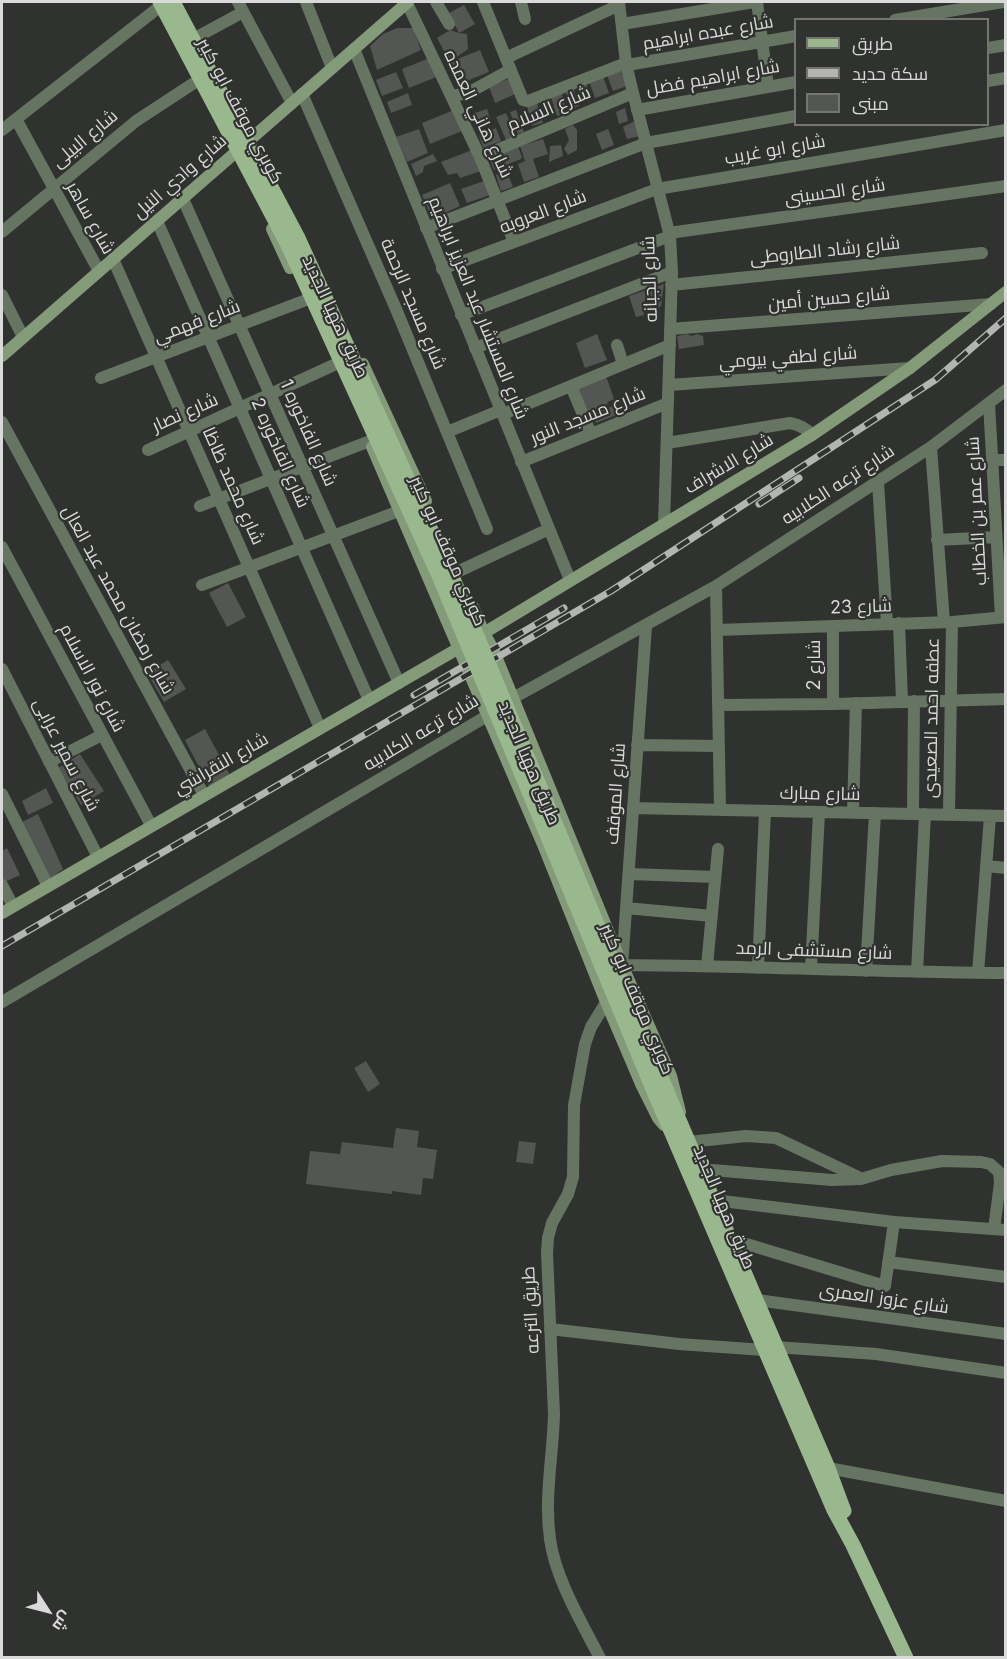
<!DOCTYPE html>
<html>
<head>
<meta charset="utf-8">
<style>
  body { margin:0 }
  #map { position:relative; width:1007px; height:1659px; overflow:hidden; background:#30322f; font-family:Inter,Cairo,sans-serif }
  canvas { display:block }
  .frame { position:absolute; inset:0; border:3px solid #d9dad9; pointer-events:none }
  .legend { position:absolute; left:794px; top:18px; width:195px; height:108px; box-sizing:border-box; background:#30322f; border:2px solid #747573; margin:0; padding:8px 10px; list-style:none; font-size:18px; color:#d9dad9 }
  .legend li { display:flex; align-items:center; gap:12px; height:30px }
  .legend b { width:30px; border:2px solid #747573 }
  .north { position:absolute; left:18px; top:1581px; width:60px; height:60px; -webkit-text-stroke:4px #30322f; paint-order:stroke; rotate:126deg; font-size:16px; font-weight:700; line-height:24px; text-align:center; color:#d9dad9 }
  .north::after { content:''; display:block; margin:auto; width:21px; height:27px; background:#d9dad9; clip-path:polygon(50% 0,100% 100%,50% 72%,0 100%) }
</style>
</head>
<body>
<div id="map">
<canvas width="1007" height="1659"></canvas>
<div class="frame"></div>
<ul class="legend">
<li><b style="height:8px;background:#9ab88e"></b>طريق</li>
<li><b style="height:8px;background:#b3b5b3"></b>سكة حديد</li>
<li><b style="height:16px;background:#545653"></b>مبنى</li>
</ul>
<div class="north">ش</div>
</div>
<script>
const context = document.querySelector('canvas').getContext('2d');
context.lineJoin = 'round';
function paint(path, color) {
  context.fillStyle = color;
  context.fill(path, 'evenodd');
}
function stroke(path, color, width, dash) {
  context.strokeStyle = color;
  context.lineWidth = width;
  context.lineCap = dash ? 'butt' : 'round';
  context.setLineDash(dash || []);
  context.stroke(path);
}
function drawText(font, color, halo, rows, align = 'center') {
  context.font = font + ' Inter,Cairo,sans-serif';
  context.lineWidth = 4.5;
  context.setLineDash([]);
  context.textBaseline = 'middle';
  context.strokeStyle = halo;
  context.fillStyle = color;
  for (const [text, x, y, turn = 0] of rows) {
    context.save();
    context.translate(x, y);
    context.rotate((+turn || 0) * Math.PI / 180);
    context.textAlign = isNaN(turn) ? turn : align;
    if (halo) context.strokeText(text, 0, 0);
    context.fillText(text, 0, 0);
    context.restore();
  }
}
paint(new Path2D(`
  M464,5l11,19 -16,9 8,1 1,15 -18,13 30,-12 9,22 -30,12 -9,-22 -13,-24 13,-8 9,3 -10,-20z
  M397,28h16l8,22 -44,20 -7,-24 13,-12z
  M432,57l7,19 -30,12 -7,-19z
  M621,70l6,16 -14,5 -6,-16z
  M396,72l7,16 -21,8 -6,-16z
  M603,76l6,17 -14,5 -6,-17z
  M508,79l7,15 -20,9 -6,-16z
  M586,82l5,17 -8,3 -6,-17z
  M573,87l6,19 -8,3 -6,-19z
  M561,91l6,22 -10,3 -7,-22z
  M408,93l4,12 -21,8 -4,-11z
  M550,99l5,16 -6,1 -5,-15z
  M537,103l6,20 -11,3 -5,-20z
  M625,108l3,13 -9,3 -3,-12z
  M487,109l4,12 -14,5 -5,-12z
  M454,110l8,21 -32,13 -8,-21z
  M516,110l8,22 -6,2 -8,-22z
  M506,113l10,23 -10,4 -10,-23z
  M635,121l5,15 -13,3 -4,-12z
  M573,125l4,5v20l-9,5 -4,-6 5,-9 -4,-11z
  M496,128l5,13 -18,7 -4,-13z
  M419,129l9,24 -21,9 -11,-25z
  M608,129l6,16 -12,5 -6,-16z
  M543,139l5,15 -15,5 6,18 -15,5 -6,-18 7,-3 -5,-15z
  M517,144l5,13 -1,2 -27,11 -6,-13z
  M561,145l2,11 -14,6 1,-16z
  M472,150l9,21 -21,7 -3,-5 -9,2 -7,-13z
  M433,154l4,7 -13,5 -1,6 -7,4 -5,-12z
  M507,171l6,16 -12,4 -5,-16z
  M484,181l6,14 -23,8 -6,-14z
  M450,183l10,23 -28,13 -10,-24z
  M664,284l-3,22 -9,6 -3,-5 1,-9 -7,4 1,13 -8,2 -7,-21z
  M597,334l10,26 -22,8 -9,-25z
  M687,334l5,2 5,-2 6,2 1,9 -25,4 -2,-13z
  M605,373l9,26 -6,3 -3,7 11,-4 3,9 -23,9 -4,-11h-7l-10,-27z
  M228,583l18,34 -19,10 -18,-34z
  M168,660l18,29 -22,13 -17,-29z
  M205,729l26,48 -21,11 -25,-48z
  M80,754l24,37 -23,14 -23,-37z
  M46,788l7,15 -25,12 -6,-14z
  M38,814l25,55 -13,10 -28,-57z
  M7,848l13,27 -17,8 -1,-4v-28z
  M366,1061l14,23 -12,8 -14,-24z
  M396,1128l23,3 -2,16 20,3 -4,29 -10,-1 -2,17 -29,-4v3l-86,-10 4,-33 30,3 2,-12 51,6z
  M519,1141l17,2 -3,21 -17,-2z`), '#545653');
stroke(new Path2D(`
  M238,2l54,101
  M306,2l26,66
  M436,2l13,22
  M483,2l40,98 5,1 98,-38
  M521,2l4,17
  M619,2l7,61 7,30 37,143 2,36 -8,252
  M757,2l11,84
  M407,3l73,154 34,85
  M895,20l108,-18
  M622,24l132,-22
  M197,37l46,-25
  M988,48l18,-3
  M354,49l216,531
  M506,58l113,-53
  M627,65l169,-29
  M988,81l18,-3
  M302,94l94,215 91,220
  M452,96l16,-3 42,-23
  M637,110l159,-28
  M16,119l83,152
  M2,130l156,-122
  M480,157l153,-64
  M183,199l216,484
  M157,221l212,479
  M426,228l220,-85 150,-27
  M2,232l134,-111 61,-40
  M669,233l337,-47
  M113,259l207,469
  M442,269l215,-80 349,-59
  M671,285l311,-32
  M2,295l21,42
  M461,315l209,-79
  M670,329l321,-25
  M617,345l6,19
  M475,348l197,-76
  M101,378l205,-78
  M669,385l241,-17
  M571,386l20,48
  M989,403l12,214
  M503,414l167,-69
  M2,422l202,373
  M447,432l54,-22
  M667,443l123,-20c10,2 16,5 22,12
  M931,447l13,175
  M148,450l188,-86
  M992,460h14
  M521,462l147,-59
  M878,482l9,142
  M200,506l170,-65
  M937,540l59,-3
  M2,547l149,278
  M457,572l92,-43
  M202,585l197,-74
  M716,586l4,224
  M899,623l3,78
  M833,626v78
  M717,630l235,-8 54,-5
  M2,669l96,188
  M718,705l115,-1 173,-5
  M637,745l82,1
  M49,762l53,-27
  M2,794l46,92
  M633,808l373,8
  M853,813l3,-110
  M913,814l1,-113
  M949,814l3,-192
  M986,866l20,2
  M629,874l86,3
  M2,885l11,21
  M626,908l86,8
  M622,965c128,1 256,7 384,8
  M622,966l24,-340
  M707,966l11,-117
  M758,968l7,-157
  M811,969l8,-156
  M866,971l9,-158
  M917,972l8,-158
  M978,973l12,-157
  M2,1002l485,-286 26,-18 203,-112 215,-139 75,-57
  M689,1142l57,-6 30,2 82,39
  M700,1169l132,11 29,-1 30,-9 51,-9 39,1 9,2 9,8 1,11 -6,46
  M714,1200l180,22 112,8
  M730,1239l155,47 9,-64
  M888,1262l118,15
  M757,1300l249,34
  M550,1329l129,15 85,6
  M776,1347l100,7 130,19
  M828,1468l178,33
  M600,1658c-18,-35 -45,-80 -50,-119 -6,-42 3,-83 4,-125l-7,-161 1,-15 4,-15 16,-29 5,-17 1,-72 11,-61 6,-17 19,-31`), '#667561', 12);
stroke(new Path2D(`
  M272,229l18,39
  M2,356l406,-354
  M363,364l63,137
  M372,447l172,400 62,155 35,82 17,34 6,7
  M473,607l11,26 9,16 129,316 49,111 9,36
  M2,913l457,-265 353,-213 98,-67 96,-76`), '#849b7a', 12);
stroke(new Path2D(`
  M667,1092l161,376 16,43
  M656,1096l178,414 19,35 53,113`), '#9ab88e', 15);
const rail = new Path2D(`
  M759,504l40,-26
  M414,695l150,-87
  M2,946l609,-355 324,-211 71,-62`);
stroke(rail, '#b3b5b3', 7);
stroke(rail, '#30322f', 4.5, [14]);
stroke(new Path2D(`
  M160,2l127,241 153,335 216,518
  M173,2l125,236 153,336 216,518`), '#9ab88e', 15);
drawText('18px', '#d9dad9', '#30322f', [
  ["شارع عبده ابراهيم",708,33,-10],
  ["شارع ابراهيم فضل",713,78,-10],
  ["شارع السلام",549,109,-23],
  ["كوبري موقف ابو كبير",240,111,62],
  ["شارع هاني العمده",478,114,65],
  ["شارع البيلى",85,139,-40],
  ["شارع ابو غريب",775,150,-10],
  ["شارع وادي النيل",180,177,-41],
  ["شارع الحسينى",835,192,-8],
  ["شارع العروبه",543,212,-21],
  ["شارع ساهر",90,218,61],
  ["شارع رشاد الطاروطى",825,251,-6],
  ["شارع الجبانه",650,279,-92],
  ["شارع حسين أمين",829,299,-5],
  ["شارع مسجد الرحمة",413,304,67],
  ["شارع المستشار عبد العزيز ابراهيم",478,308,68],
  ["طريق ههيا الجديد",335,317,65],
  ["شارع فهمي",197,322,-21],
  ["شارع لطفي بيومي",788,358,-4],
  ["شارع نصار",185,413,-24],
  ["شارع مسجد النور",588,416,-22],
  ["شارع الفاخوره 1",308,433,66],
  ["شارع الفاخوره 2",280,453,66],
  ["شارع الاشراف",729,464,-31],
  ["شارع ترعه الكلابيه",838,485,-33],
  ["شارع محمد ظاظا",233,486,66],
  ["شارع عمر بن الخطاب",977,511,-93],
  ["كوبري موقف ابو كبير",448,551,66],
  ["شارع رمضان محمد عبد العال",118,600,61],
  ["شارع 23",861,607,-2],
  ["شارع 2",815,665,-90],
  ["شارع نور الاسلام",92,678,62],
  ["عطفه احمد الصعيدى",932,718,-89],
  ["شارع ترعه الكلابيه",421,733,-31],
  ["شارع سمير عرابى",66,755,63],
  ["طريق ههيا الجديد",529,763,67],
  ["شارع النقراشي",221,764,-30],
  ["شارع الموقف",616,794,-86],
  ["شارع مبارك",820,794,1],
  ["شارع مستشفى الرمد",814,951,2],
  ["كوبري موقف ابو كبير",637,999,67],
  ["طريق ههيا الجديد",724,1207,67],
  ["شارع عزوز العمرى",884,1299,8],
  ["طريق الترعه",531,1310,-93]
]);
</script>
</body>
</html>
